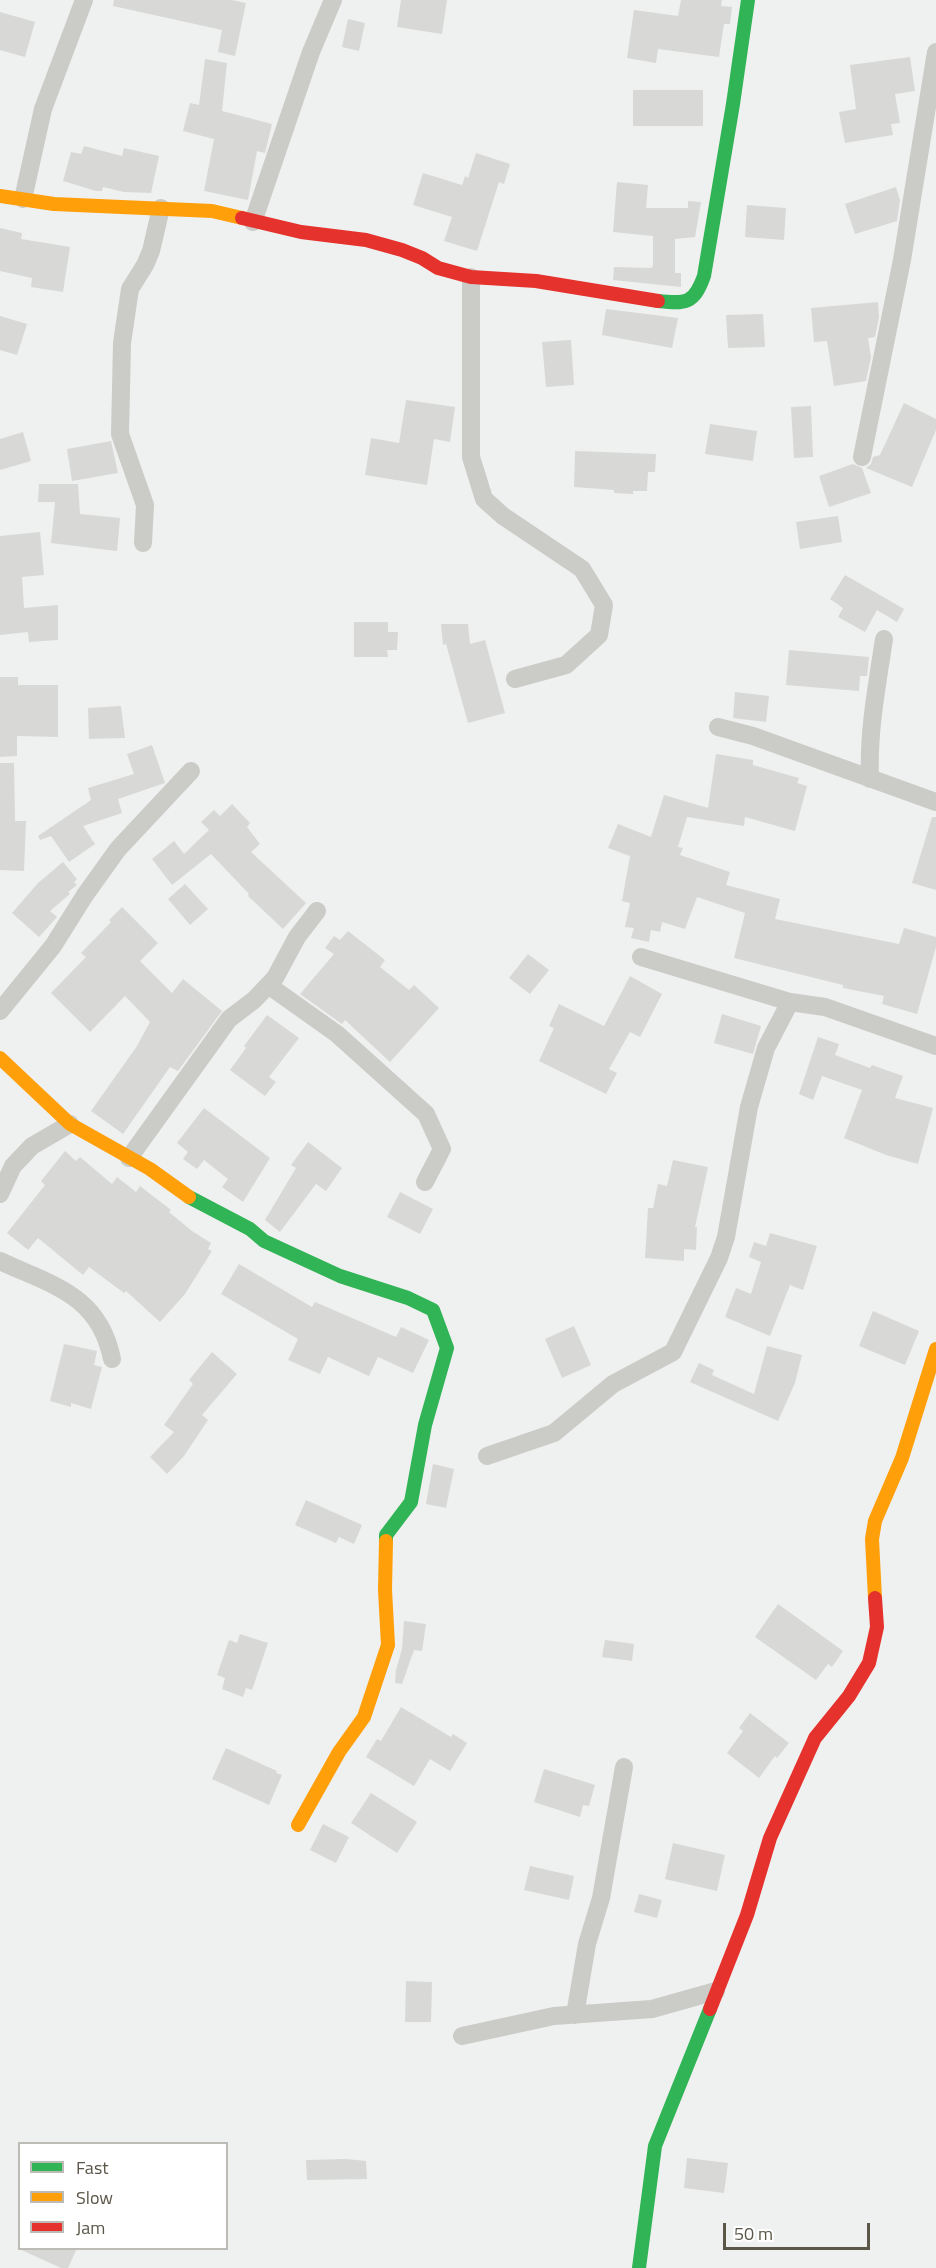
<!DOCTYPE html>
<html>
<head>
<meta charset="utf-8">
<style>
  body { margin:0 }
  #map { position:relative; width:936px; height:2268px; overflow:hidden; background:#eff0f0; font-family:"Titillium Web",sans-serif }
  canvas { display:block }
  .legend { position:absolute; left:18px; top:2142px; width:210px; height:108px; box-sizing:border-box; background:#fff; border:2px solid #bdbbb6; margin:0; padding:8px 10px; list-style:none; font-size:18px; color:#5a5648 }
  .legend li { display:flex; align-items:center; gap:12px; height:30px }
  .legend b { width:30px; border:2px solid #bdbbb6 }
  .scale { position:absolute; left:723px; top:2223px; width:147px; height:27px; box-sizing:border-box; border:3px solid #5a5648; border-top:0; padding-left:8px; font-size:18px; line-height:21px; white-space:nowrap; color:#5a5648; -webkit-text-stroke:4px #fff; paint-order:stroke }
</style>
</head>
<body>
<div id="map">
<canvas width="936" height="2268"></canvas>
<ul class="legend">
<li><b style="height:8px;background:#30b455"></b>Fast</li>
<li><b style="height:8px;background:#ff9f0a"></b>Slow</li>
<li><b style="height:8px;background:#e5322d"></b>Jam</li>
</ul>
<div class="scale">50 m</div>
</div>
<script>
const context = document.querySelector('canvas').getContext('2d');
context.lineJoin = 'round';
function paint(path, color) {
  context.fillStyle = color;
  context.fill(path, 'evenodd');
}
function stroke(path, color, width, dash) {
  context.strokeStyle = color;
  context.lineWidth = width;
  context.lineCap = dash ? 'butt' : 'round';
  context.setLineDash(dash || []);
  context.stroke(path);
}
paint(new Path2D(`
  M114,0h118l14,3 -11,53 -17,-4 4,-22 -109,-24z
  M401,0h46l-5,34 -45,-7z
  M681,0h41l-1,6 11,1 -2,17h-6l-5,33 -61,-8 -2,14 -29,-5 7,-48 44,6z
  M0,12l35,10 -10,35 -25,-7z
  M348,19l17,4 -6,28 -17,-4z
  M910,57l5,34 -20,3 5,29 -9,1 2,11 -48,8 -6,-31 17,-3 -6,-44z
  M205,59l22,4 -5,48 50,13 -7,29 -8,-2 -9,49 -44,-9 10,-52 -31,-8 7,-28 9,2z
  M633,90h70v36h-70z
  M84,146l38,10 2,-8 35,8 -8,37 -27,-1 -21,-5 -1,4h-6l-33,-10 8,-29 10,2z
  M476,153l34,11 -6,20 -5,-2 -22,69 -33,-10 8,-24 -39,-12 10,-32 39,12 3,-9 3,2z
  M617,182l31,3 -2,23h42v-7l13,1 -6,35 -20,2v34h6v14l-68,-7 1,-13 37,1 2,-2v-30l-40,-4z
  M896,187l4,13 -3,21 -42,13 -10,-30z
  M747,205l39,3 -2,32 -39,-3z
  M0,228l22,5 -1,6 49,8 -7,45 -32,-5 1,-9 -32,-7z
  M878,302l1,15 -4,20 -7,1 3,19 -5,24 -32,5 -7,-45 -13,1 -3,-34z
  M606,309l72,9 -6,30 -70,-13z
  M763,314l2,33 -37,1 -2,-33z
  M0,316l27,8 -10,31 -17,-5z
  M571,340l3,45 -28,2 -4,-45z
  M406,400l49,7 -5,35 -16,-3 -7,46 -62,-10 6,-37 28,5z
  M904,403l32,16v11l-24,57 -46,-19 5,-4 2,-7 7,-2z
  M811,406l2,51 -19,1 -3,-51z
  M710,424l47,7 -4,30 -48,-7z
  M23,432l8,29 -31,9v-31z
  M111,441l7,32 -46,8 -5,-32z
  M575,451l81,3 -1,18h-7l-1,19h-14v3l-19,-1v-3l-40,-3z
  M853,464l9,4 9,25 -42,14 -10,-31z
  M39,484h39l2,30 40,4 -3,33 -66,-8 4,-41h-17z
  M838,516l4,26 -42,7 -4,-27z
  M40,532l4,43 -22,2 2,31 34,-3v35l-29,2 -1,-10 -28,3v-99z
  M845,575l59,34 -7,13 -20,-12 -12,22 -27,-15 5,-9 -13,-9z
  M354,622h34v10h10l-1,18h-10l1,7h-34z
  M441,624h27l2,20 15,-4 20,73 -37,10 -22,-79 -3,1z
  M789,650l80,7 -2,19h-7l-1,15 -73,-6z
  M0,677h18v8h40v52l-41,-1v20l-17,1z
  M735,692l34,4 -3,26 -33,-4z
  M121,706l4,32 -36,1 -1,-31z
  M152,745l13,38 -47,16 4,14 -39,13 12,18 -26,18 -18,-26 -11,4 -2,-4 53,-36 -3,-12 46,-14 -7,-20z
  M716,754l37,6v5l46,13 -2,5 10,3 -12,45 -50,-14 -1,9 -57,-9 -9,30 5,1 -3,7 50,17 -4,13 54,14 -5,20 124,25 5,-16 32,9v10l-19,67 -35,-10 2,-8 -41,-8v-3l-109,-27 11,-45 -48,-16 -12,32 -23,-7 -2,10 -9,-2 -2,12 -18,-4 3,-10 -9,-1 5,-24 -8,-2 8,-45 -22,-8 10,-24 33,13 13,-42 44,13z
  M0,763h14l1,58h11l-2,50 -24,-1z
  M232,804l18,19 -3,4 13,17 -9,8 55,51 -23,26 -35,-33 1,-2 -38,-40 -39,31 -20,-26 22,-18 10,13 25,-24 -8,-8 13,-12 6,6z
  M932,817h4v73l-24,-7z
  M63,862l14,17 -3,3 3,3 -9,7 2,2 -20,17 7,6 -18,20 -27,-24 26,-30z
  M185,884l23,25 -18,16 -22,-26z
  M122,907l36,36 -18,18 32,32 11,-14 39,32 -44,60 -8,-4 -47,67 -32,-23 46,-65 13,-24 -25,-26 -35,36 -39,-39 35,-36 -5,-4 30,-31 -2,-2z
  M348,931l37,29 -5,7 29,23 5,-5 25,23 -49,54 -45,-42 -3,4 -42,-30 34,-40 -9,-6 9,-12 6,4z
  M528,954l21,16 -19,24 -21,-16z
  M630,976l32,18 -22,43 -10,-5 -21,37 8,4 -11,21 -67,-33 15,-33 -5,-2 10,-22 45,22z
  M722,1014l39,12 -8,28 -39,-11z
  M267,1015l32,23 -30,39 7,5 -11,14 -35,-26 16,-22 -2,-2z
  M818,1037l21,7 -4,11 35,13 2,-3 31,11 -8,22 38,10 -15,56 -32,-9 -42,-17 18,-48 -40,-14 -9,24 -14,-6z
  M204,1108l66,50 -27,44 -21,-15 6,-8 -24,-19 -7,9 -14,-10 5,-7 -11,-9z
  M308,1142l34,26 -16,23 -10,-7 -36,48 -15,-12 31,-52 -5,-3z
  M65,1151l11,10 4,-4 32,27 5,-7 19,15 4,-6 31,24 -2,2 23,19 19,12 -3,6 4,2 -27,43 -25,28 -34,-31 -2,2 -35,-26 -6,8 -45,-37 -10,12 -21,-17 38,-48 -4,-4z
  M673,1160l35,7 -13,60h2l-1,23 -12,-1v12l-39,-3 3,-50h5l5,-24 9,2z
  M400,1192l33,17 -13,25 -33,-17z
  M770,1233l47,13 -14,44 -13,-5 -20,51 -45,-19 11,-29 15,6 10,-32 -12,-5 5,-15 12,4z
  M239,1264l73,43 3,-5 81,35 5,-10 28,13 -16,33 -35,-16 -9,19 -41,-19 -8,17 -32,-14 10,-21 -77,-45z
  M873,1311l46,20 -14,34 -46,-19z
  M574,1326l17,39 -29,13 -17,-39z
  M64,1344l33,7 -3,14 8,2 -11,42 -20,-6v4l-21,-6z
  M767,1346l35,9 -7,28 -17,38 -88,-39 9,-19 15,7 -2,5 42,19z
  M212,1352l25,22 -35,41 6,5 -24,36 -17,18 -17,-17 24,-25 -10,-7 29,-41 -4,-4z
  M433,1464l21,5 -8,39 -20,-4z
  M306,1500l56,25 -8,19 -15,-7 -3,6 -41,-18z
  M778,1604l65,47 -11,16 -4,-3 -12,16 -61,-43z
  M404,1621l22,3 -4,27 -8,-1 -12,34 -7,-1 1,-13 6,-21z
  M240,1634l28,9 -16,47 -6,-2 -3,9 -21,-8 3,-11 -8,-3 12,-35 8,3z
  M605,1640l29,4 -2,17 -30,-4z
  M401,1707l50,30 2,-3 14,9 -17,28 -20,-12 -16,27 -48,-29 11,-18 4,2z
  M750,1713l39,30 -12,15 -2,-2 -16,22 -32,-25 16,-22 -4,-3z
  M226,1748l51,23 -1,2 6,2 -13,30 -57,-26z
  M544,1769l51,16 -6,21 -6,-1 -3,12 -46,-15z
  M371,1793l46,29 -20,31 -46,-30z
  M323,1824l26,13 -13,26 -26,-13z
  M673,1843l52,12 -8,36 -52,-12z
  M530,1866l44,10 -5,24 -45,-10z
  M639,1894l23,6 -5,18 -23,-6z
  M406,1981l26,1 -1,40h-26z
  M687,2158l41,5 -4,30 -40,-5z
  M346,2159l20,2 1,18 -60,1 -1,-20z
  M17,2248h60l-9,20h-7z`), '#d8d8d6');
stroke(new Path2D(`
  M23,199l20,-90 41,-109
  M253,222l58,-170 22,-52
  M471,277v180l13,42 19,17 79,53 22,36 -5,30 -33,30 -51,14
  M862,457l40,-197 34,-208
  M143,543l2,-38 -25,-71 2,-91 8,-54 15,-24 6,-14 10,-43
  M718,727l35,9 183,66
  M870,779c-2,-48 7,-93 14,-140
  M641,957l149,45 35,5 111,39
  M268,985l69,49 89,80 16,35 -17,33
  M0,1011l53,-65 32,-51 33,-46 73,-78
  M129,1158l100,-139 25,-19 21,-22 22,-41 20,-26
  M0,1194l13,-28 19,-20 38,-22
  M0,1261c51,24 99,33 112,98
  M487,1456l67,-23 59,-49 60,-32 46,-94 7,-21 23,-130 17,-59 24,-46
  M575,2015l12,-71 14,-46 23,-131
  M462,2036l92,-20 98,-7 64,-18`), '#cbcbc7', 18);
stroke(new Path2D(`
  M658,301c28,3 36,3 46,-25l29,-172 15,-104
  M189,1197l61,32 14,12 76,35 68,22 25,12 14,38 -22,77 -14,77 -25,33v6
  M639,2268l16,-122 55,-137`), '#30b455', 14);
stroke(new Path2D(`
  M0,196l54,8 158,7 30,7
  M0,1058l70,66 80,45 39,28
  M875,1598l-3,-59 3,-18 27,-63 34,-109
  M298,1825l41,-73 25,-35 24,-72 -3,-55 1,-49`), '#ff9f0a', 14);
stroke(new Path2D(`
  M242,218l59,14 65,8 36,10 20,8 16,10 33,9 65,4 122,20
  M710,2009l37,-94 23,-77 45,-100 34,-42 20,-33 8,-36 -2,-29`), '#e5322d', 14);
</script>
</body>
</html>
